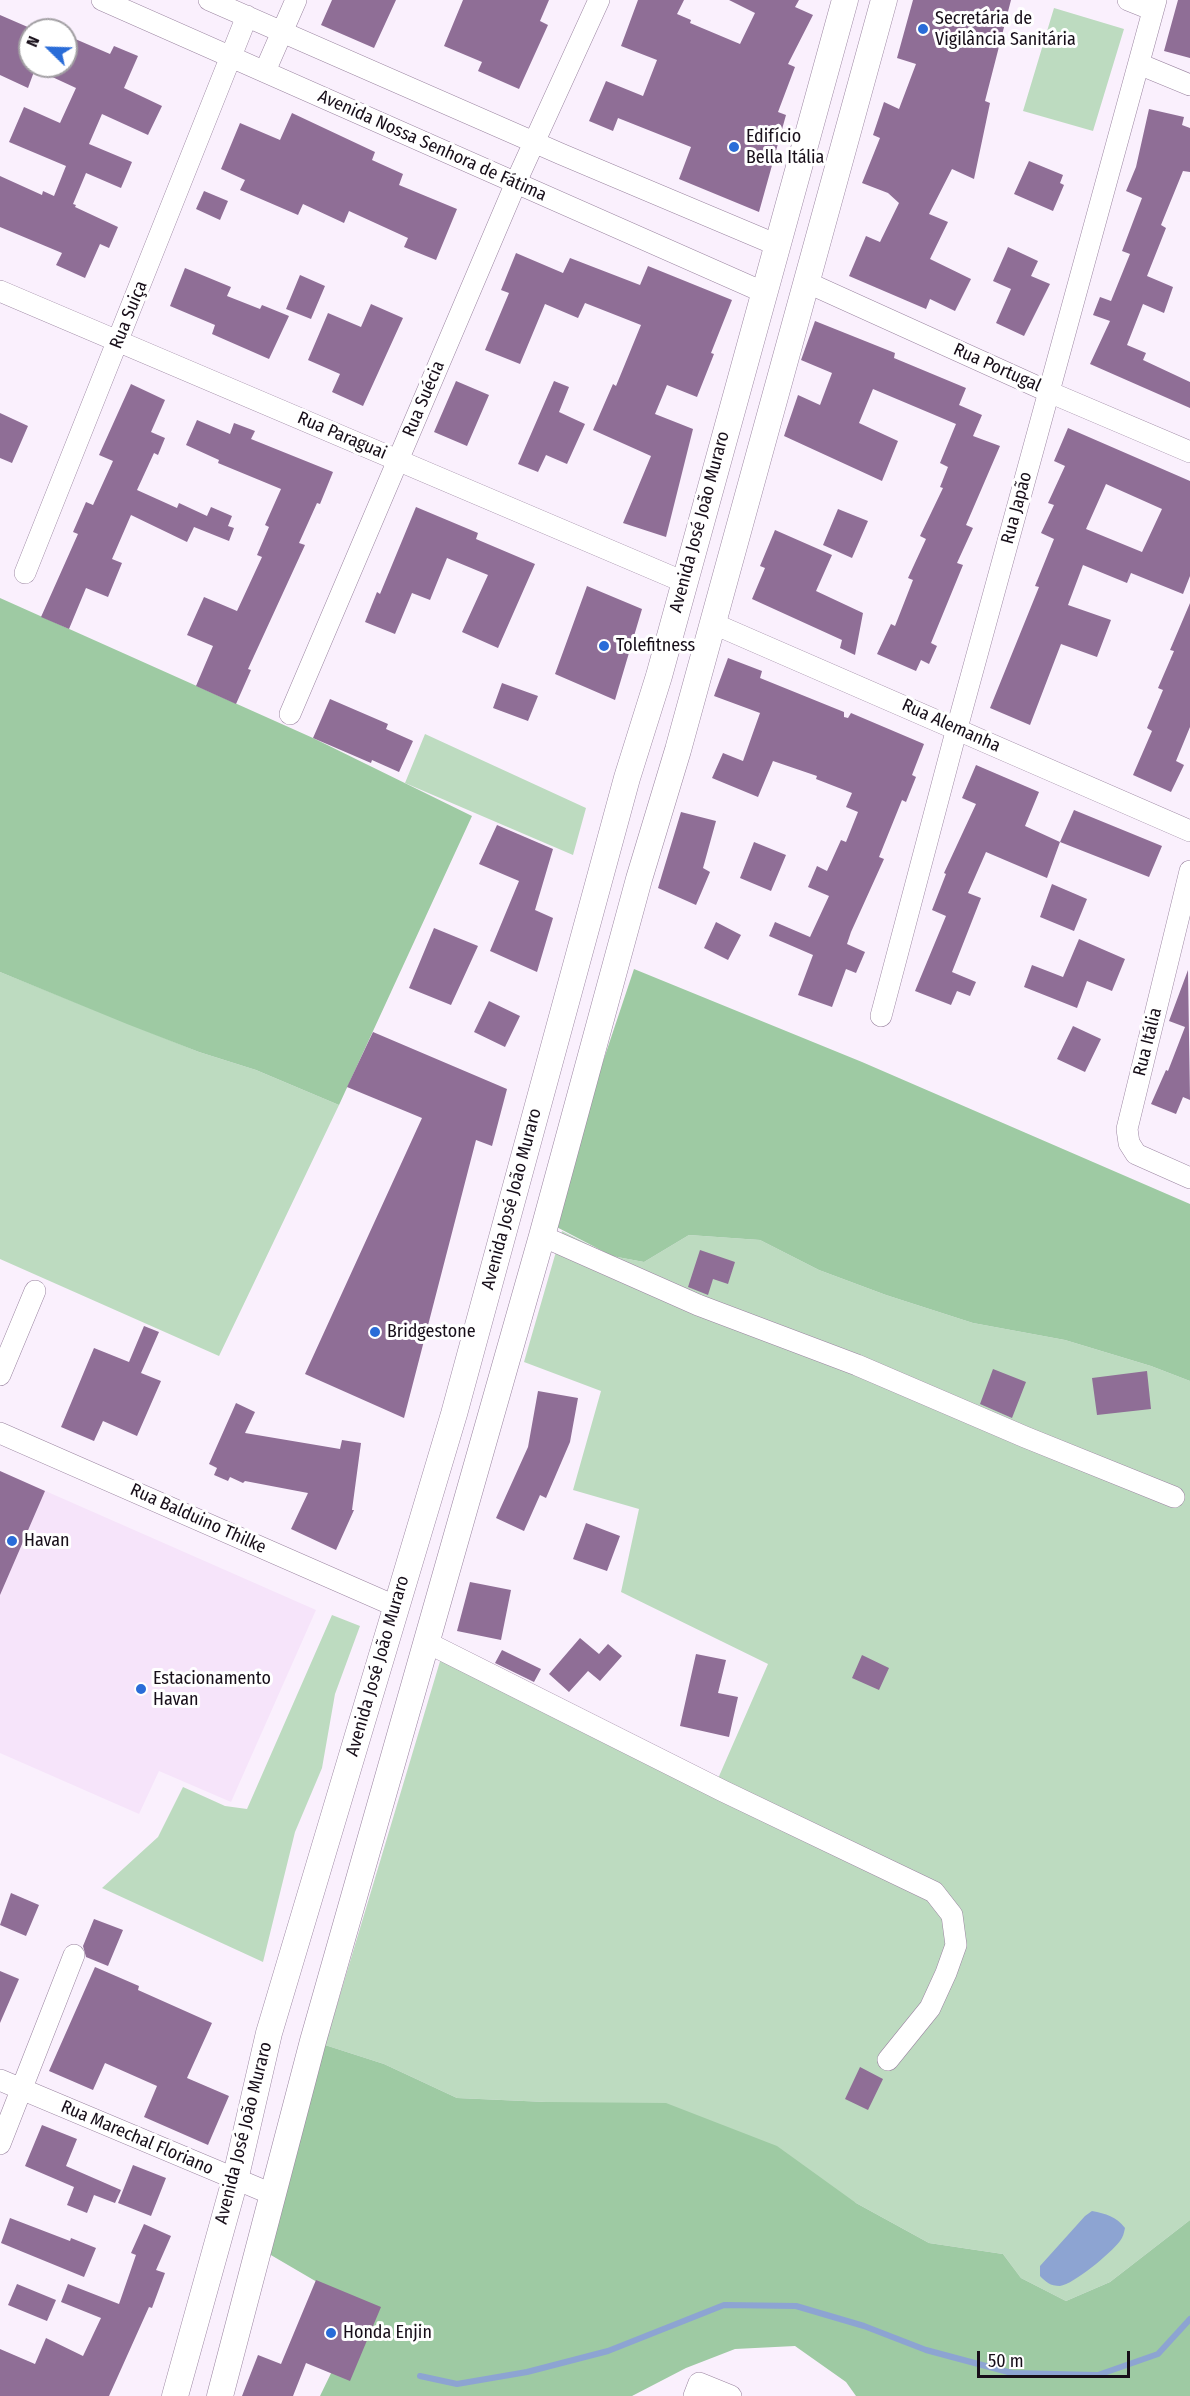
<!DOCTYPE html>
<html>
<head>
<meta charset="utf-8">
<style>
  body { margin:0 }
  #map { position:relative; width:1190px; height:2396px; overflow:hidden; background:#faf0fd; font-family:"Fira Sans Condensed",sans-serif }
  canvas { display:block }
  .north { position:absolute; left:18px; top:18px; width:60px; height:60px; box-sizing:border-box; background:#fff; border:2px solid #a29fa3; border-radius:50%; rotate:293deg; font-size:16px; font-weight:700; line-height:24px; text-align:center; color:#170e19 }
  .north::after { content:''; display:block; margin:auto; width:21px; height:27px; background:#296cd8; clip-path:polygon(50% 0,100% 100%,50% 72%,0 100%) }
  .scale { position:absolute; left:977px; top:2351px; width:153px; height:27px; box-sizing:border-box; border:3px solid #170e19; border-top:0; padding-left:8px; font-size:18px; line-height:21px; white-space:nowrap; color:#170e19; -webkit-text-stroke:4px #fff; paint-order:stroke }
</style>
</head>
<body>
<div id="map">
<canvas width="1190" height="2396"></canvas>
<div class="north">N</div>
<div class="scale">50 m</div>
</div>
<script>
const context = document.querySelector('canvas').getContext('2d');
context.lineJoin = 'round';
function paint(path, color) {
  context.fillStyle = color;
  context.fill(path, 'evenodd');
}
function stroke(path, color, width, dash) {
  context.strokeStyle = color;
  context.lineWidth = width;
  context.lineCap = dash ? 'butt' : 'round';
  context.setLineDash(dash || []);
  context.stroke(path);
}
function drawText(font, color, halo, rows, align = 'center') {
  context.font = font + ' "Fira Sans Condensed",sans-serif';
  context.lineWidth = 6;
  context.setLineDash([]);
  context.textBaseline = 'middle';
  context.strokeStyle = halo;
  context.fillStyle = color;
  for (const [text, x, y, turn = 0] of rows) {
    context.save();
    context.translate(x, y);
    context.rotate((+turn || 0) * Math.PI / 180);
    context.textAlign = isNaN(turn) ? turn : align;
    if (halo) context.strokeText(text, 0, 0);
    context.fillText(text, 0, 0);
    context.restore();
  }
}
paint(new Path2D(`
  M0,1471l316,139 -85,192 -72,-31 -20,43 -139,-61z`), '#f6e4fa');
paint(new Path2D(`
  M1054,8l70,21 -31,102 -70,-20z
  M425,734l161,74 -13,47 -168,-72z
  M0,972l199,80 57,18 83,35 -120,251 -219,-97z
  M562,1231l50,25 32,6 45,-27 71,5 59,30 67,25 87,28 92,17 86,26 39,15v839l-80,62 -44,19 -45,-23 -18,-24 -74,-11 -73,-40 -310,-101 -89,-4 -73,-34 -59,-19 116,-387 272,132 55,-126 -147,-72 18,-83 -66,-19 28,-99 -77,-29z
  M332,1615l28,11 -25,68 -13,74 -27,64 -32,130 -161,-74 56,-51 25,-50 42,19 22,3z`), '#bddbc0');
paint(new Path2D(`
  M0,598l313,140 159,78 -133,289 -83,-35 -57,-18 -72,-28 -127,-52z
  M634,969l228,93 328,142v177l-39,-15 -86,-26 -92,-17 -87,-28 -67,-25 -59,-30 -71,-5 -45,27 -32,-6 -63,-33z
  M317,2045h8l59,19 73,34 89,4 120,1 111,43 79,57 73,40 74,11 18,24 45,23 44,-19 80,-62v176h-334l-10,-14 -51,-36 -60,3 -49,19 -54,28h-312l15,-31 -18,-83 -53,-31z`), '#9ecaa3');
paint(new Path2D(`
  M1092,2211c14,3 24,5 33,17 -1,5 -2,9 -5,13 -9,12 -46,43 -60,45 -10,0 -14,-4 -20,-10v-10l45,-50z`), '#8da4d2');
stroke(new Path2D(`
  M420,2376l37,8 70,-12 81,-21 116,-46 72,1 68,20 62,24 86,23 86,2 60,-21 32,-35`), '#8da4d2', 6);
paint(new Path2D(`
  M332,0h64l-22,48 -53,-23z
  M463,0h86l-9,21 8,4 -29,64 -41,-18 4,-9 -38,-16z
  M638,0h46l-7,14 14,6 -1,3 50,21 15,-31 -26,-13h70l-4,7 18,8 -25,49 7,3 -17,45 8,3 -27,97 -80,-33 12,-32 -73,-29 -5,13 -24,-10 17,-40 37,15 14,-36 -36,-14z
  M913,0h98l-26,101 5,2 -16,76 -22,-10 -23,45 19,8 -18,37 41,20 -16,32 -25,-12 -4,10 -77,-33 17,-40 14,6 19,-39 -11,-10 -26,-10 18,-45 -7,-3 11,-33 15,7 17,-45 -19,-6z
  M1178,0h12v58l-26,-7z
  M0,15l30,13v38h36v-31l44,19 4,-8 24,10 -14,32 38,18 -14,29 -46,-21 -13,30 43,18 -11,26 -35,-15 -13,31 3,1 -1,2 43,20 -9,21 -9,-4 -15,34 -29,-13 6,-12 -62,-26v-51l42,19 1,-4 11,5 12,-30 -57,-24 15,-35 36,16 16,-35 -41,-19 -7,19 -28,-13z
  M1149,109l35,8 -2,8 8,3v44l-7,-1 -22,54 5,3 -19,48 26,11 -9,26 -21,-9 -16,41 19,8 -3,7 47,22v26l-100,-44 20,-43 -17,-6 7,-18 11,4 19,-47 -8,-3 20,-53 -16,-7 10,-24z
  M292,113l83,39 -3,8 31,14 -4,11 58,24 -21,51 -32,-13 4,-9 -59,-27 -5,12 -41,-19 -5,11 -58,-25 5,-10 -24,-11 19,-46 40,17z
  M1029,161l34,14 -3,8 4,2 -11,26 -39,-17z
  M204,191l24,10 -8,19 -24,-11z
  M1008,247l30,14 -7,15 19,8 -26,52 -28,-13 15,-34 -18,-8z
  M516,253l47,20 7,-15 70,27 8,-19 84,34 -21,53 3,1 -17,43 -30,-12 -12,29 38,15 -27,108 -43,-14 28,-67 -58,-26 20,-46 3,2 25,-61 -56,-22 -7,15 -33,-14 -25,60 -35,-14 24,-57 -8,-3z
  M185,268l46,19 -4,9 33,13 2,-4 27,11 -20,43 -57,-25 3,-9 -45,-19z
  M300,275l25,11 -14,33 -25,-10z
  M371,304l32,14 -40,88 -31,-14 8,-18 -32,-14 20,-47 33,14z
  M815,321l80,32 -1,5 72,30 -7,17 23,10 -9,21 27,10 -34,79 7,3 -16,35 6,2 -32,78 6,3 -8,18 -8,-4 -5,11 -39,-17 14,-30 4,2 18,-46 -5,-2 18,-39 -6,-3 23,-48 -3,-1 8,-20 -8,-4 16,-39 -83,-35 -14,34 39,18 -16,40 -98,-45 14,-41 22,10 12,-32 -31,-13z
  M456,381l33,14 -22,51 -33,-14z
  M554,381l15,6 -10,25 26,12 -18,40 -21,-9 -8,17 -20,-8z
  M131,384l34,16 -14,32 14,6 -7,17 -4,-2 -17,37 40,18 2,-5 28,13 4,-9 21,9 -4,10 6,2 -5,13 -35,-14 -7,15 -56,-27 -19,44 10,4 -14,34 -22,-9 -17,41 -28,-12 37,-83 -5,-2 13,-30 7,3 20,-44 -14,-6z
  M0,413l28,13 -16,37 -12,-5z
  M197,420l33,14 4,-11 21,8 -4,8 82,33 -13,32 -3,-1 -18,40 6,2 -57,124 3,1 -15,34 -40,-18 17,-40 -26,-11 17,-38 33,14 25,-54 -5,-2 12,-28 -4,-2 16,-36 -63,-26 1,-3 -33,-15z
  M1068,428l122,53v95l-7,18 -52,-21 -4,10 -44,-18 -15,40 43,15 -14,37 -36,-13 -31,81 -40,-17 49,-121 -4,-1 19,-47 -13,-6 13,-28 -6,-2 17,-37 -11,-5zM1106,484l56,25 -20,43 -56,-23z
  M416,507l62,26 -2,6 59,25 -37,84 -36,-16 26,-57 -41,-17 -17,42 -18,-7 -17,41 -30,-12 12,-30 3,2z
  M838,509l30,12 -16,37 -29,-13z
  M775,530l57,25 -16,36 47,22 -8,42 -15,-7 2,-8 -90,-41 13,-31 -5,-2z
  M587,586l55,23 -27,91 -60,-26z
  M1190,603v124l-14,34 8,4 -13,27 -38,-17 19,-44 -5,-3 16,-38 -5,-2 16,-37 -4,-1z
  M728,658l34,13 -2,7 84,34v5l4,1 3,-5 73,31 -12,31 4,2 -10,25 -4,-2 -23,57 5,2 -33,73 -4,12 18,8 -9,21 -10,-4 -14,38 -34,-12 15,-40 -44,-19 6,-14 35,15 19,-41 -21,-9 9,-21 10,5 14,-31 5,2 12,-30 -12,-5 6,-14 -36,-14 1,-3 -44,-15 -15,36 -46,-19 11,-25 20,8 17,-48 -46,-17z
  M502,683l36,13 -10,25 -35,-13z
  M330,699l58,25 -2,5 27,12 -14,31 -27,-12 -1,3 -58,-25z
  M976,765l63,27 -14,34 35,16 -13,36 -61,-26 -18,41 13,5 -29,74 24,10 -6,14 -13,-5 -6,14 -36,-14 31,-75 -14,-6 14,-36 -2,-1 32,-69 -14,-6z
  M1074,810l88,36 -13,31 -89,-35z
  M681,812l35,9 -13,47 7,4 -14,33 -38,-17z
  M497,825l56,24 -18,61 18,8 -16,54 -47,-21 29,-70 -40,-17z
  M754,842l32,13 -15,36 -31,-13z
  M1052,884l35,15 -13,32 -34,-14z
  M716,922l25,13 -13,25 -24,-12z
  M434,928l44,18 -27,59 -42,-17z
  M1079,939l46,20 -13,32 -25,-10 -10,27 -53,-21 8,-22 31,12z
  M1188,970l2,130 -7,-3 -7,17 -25,-10 15,-34 2,1 17,-44 -16,-6z
  M489,1001l31,15 -15,31 -31,-15z
  M1073,1026l28,13 -16,33 -28,-13z
  M373,1032l134,57 -15,57 -16,-6 -72,278 -99,-44 117,-256 -75,-31z
  M700,1250l35,12 -7,22 -15,-5 -5,16 -20,-8z
  M144,1326l15,6 -18,41 20,8 -24,55 -34,-15 -9,20 -33,-14 33,-79 35,14z
  M993,1369l33,13 -14,36 -32,-14z
  M1147,1371l4,38 -54,6 -5,-37z
  M538,1391l40,7 -8,44 -24,56 -6,-3 -16,36 -28,-13 32,-71z
  M236,1403l19,9 -10,21 95,16 2,-9 19,3 -9,67h2l-18,40 -45,-21 17,-36 -63,-12 -2,2 -13,-6 -2,4 -14,-6 3,-7 -8,-4z
  M0,1471l45,20 -45,104z
  M586,1523l34,13 -13,35 -34,-12z
  M470,1582l41,8 -10,50 -44,-9z
  M580,1638l19,16 9,-10 14,12 -22,25 -12,-10 -19,21 -20,-18z
  M502,1650l39,19 -7,13 -39,-19z
  M696,1654l30,6 -8,33 20,4 -9,40 -49,-11z
  M862,1655l27,13 -10,22 -27,-12z
  M11,1893l28,12 -13,31 -26,-11z
  M94,1919l29,11 -15,36 -22,-9 -3,-11z
  M95,1967l44,19 -1,4 74,33 -25,55 42,18 -21,49 -64,-28 13,-31 -52,-23 -12,27 -44,-19z
  M0,1971l19,8 -19,44z
  M860,2067l23,12 -15,31 -23,-11z
  M42,2125l35,14 -11,27 55,24 -6,13 -21,-8 -7,18 -20,-8 7,-18 -49,-21z
  M133,2165l33,13 -15,38 -33,-13z
  M10,2218l60,23 1,-3 25,10 -12,29 -83,-34z
  M144,2224l27,12 -15,34 9,3 -13,35 -3,-1 -40,89h-109v-47l35,15 11,-26 37,18 18,-38 -40,-16 7,-18 51,20 17,-49 -5,-2z
  M316,2280l65,27 -31,74 -44,-18 -13,33h-51l16,-41 23,9z
  M17,2284l39,16 -9,21 -39,-16z`), '#8f6e96');
const minor = new Path2D(`
  M102,0l661,292
  M209,0l352,154 216,91
  M1128,0l25,10
  M1139,64l51,21
  M265,71l31,-71
  M806,282l243,110 141,60
  M0,291l684,291
  M25,573l222,-557
  M712,623l478,208
  M290,714l231,-543 78,-171
  M1190,871l-63,258 2,14 7,11 54,24
  M881,1016l76,-288 199,-728
  M542,1236l156,69 159,60 168,72 149,60
  M0,1375l35,-84
  M0,1433l395,173
  M426,1642l297,149 211,101 18,23 4,30 -10,28 -16,35 -42,52
  M0,2080l274,115
  M0,2144l74,-189
  M694,2396l5,-13 32,13`);
const major = new Path2D(`
  M175,2396l60,-216 34,-147 185,-619 173,-636 32,-102 186,-676
  M220,2396l93,-355 229,-805 97,-357 39,-129 206,-750`);
stroke(minor, '#9a84a0', 22);
stroke(major, '#9a84a0', 27);
stroke(minor, '#fff', 21);
stroke(major, '#fff', 26);
for (const [x, y, r, color] of [
  [923,29,6,"#296cd8"],
  [734,147,6,"#296cd8"],
  [604,646,6,"#296cd8"],
  [375,1332,6,"#296cd8"],
  [12,1541,6,"#296cd8"],
  [141,1689,6,"#296cd8"],
  [331,2333,6,"#296cd8"]
]) {
  const dot = new Path2D();
  dot.arc(x, y, r, 0, 2 * Math.PI);
  context.fillStyle = color;
  context.fill(dot);
  stroke(dot, '#fff', 2);
}
drawText('18px', '#170e19', '#fff', [
  ["Secretária de",935,19],
  ["Vigilância Sanitária",935,40],
  ["Edifício",746,137],
  ["Bella Itália",746,158],
  ["Tolefitness",616,646],
  ["Bridgestone",387,1332],
  ["Havan",24,1541],
  ["Estacionamento",153,1679],
  ["Havan",153,1700],
  ["Honda Enjin",343,2333]
], 'left');
drawText('18px', '#170e19', '#fff', [
  ["Avenida Nossa Senhora de Fátima",432,146,24],
  ["Rua Suiça",129,315,-68],
  ["Rua Portugal",997,368,24],
  ["Rua Suécia",424,399,-67],
  ["Rua Paraguai",342,436,23],
  ["Rua Japão",1017,508,-75],
  ["Avenida José João Muraro",700,522,-75],
  ["Rua Alemanha",951,726,24],
  ["Rua Itália",1148,1042,-76],
  ["Avenida José João Muraro",512,1199,-75],
  ["Rua Balduino Thilke",198,1519,24],
  ["Avenida José João Muraro",378,1666,-74],
  ["Avenida José João Muraro",244,2133,-76],
  ["Rua Marechal Floriano",137,2138,23]
]);
</script>
</body>
</html>
